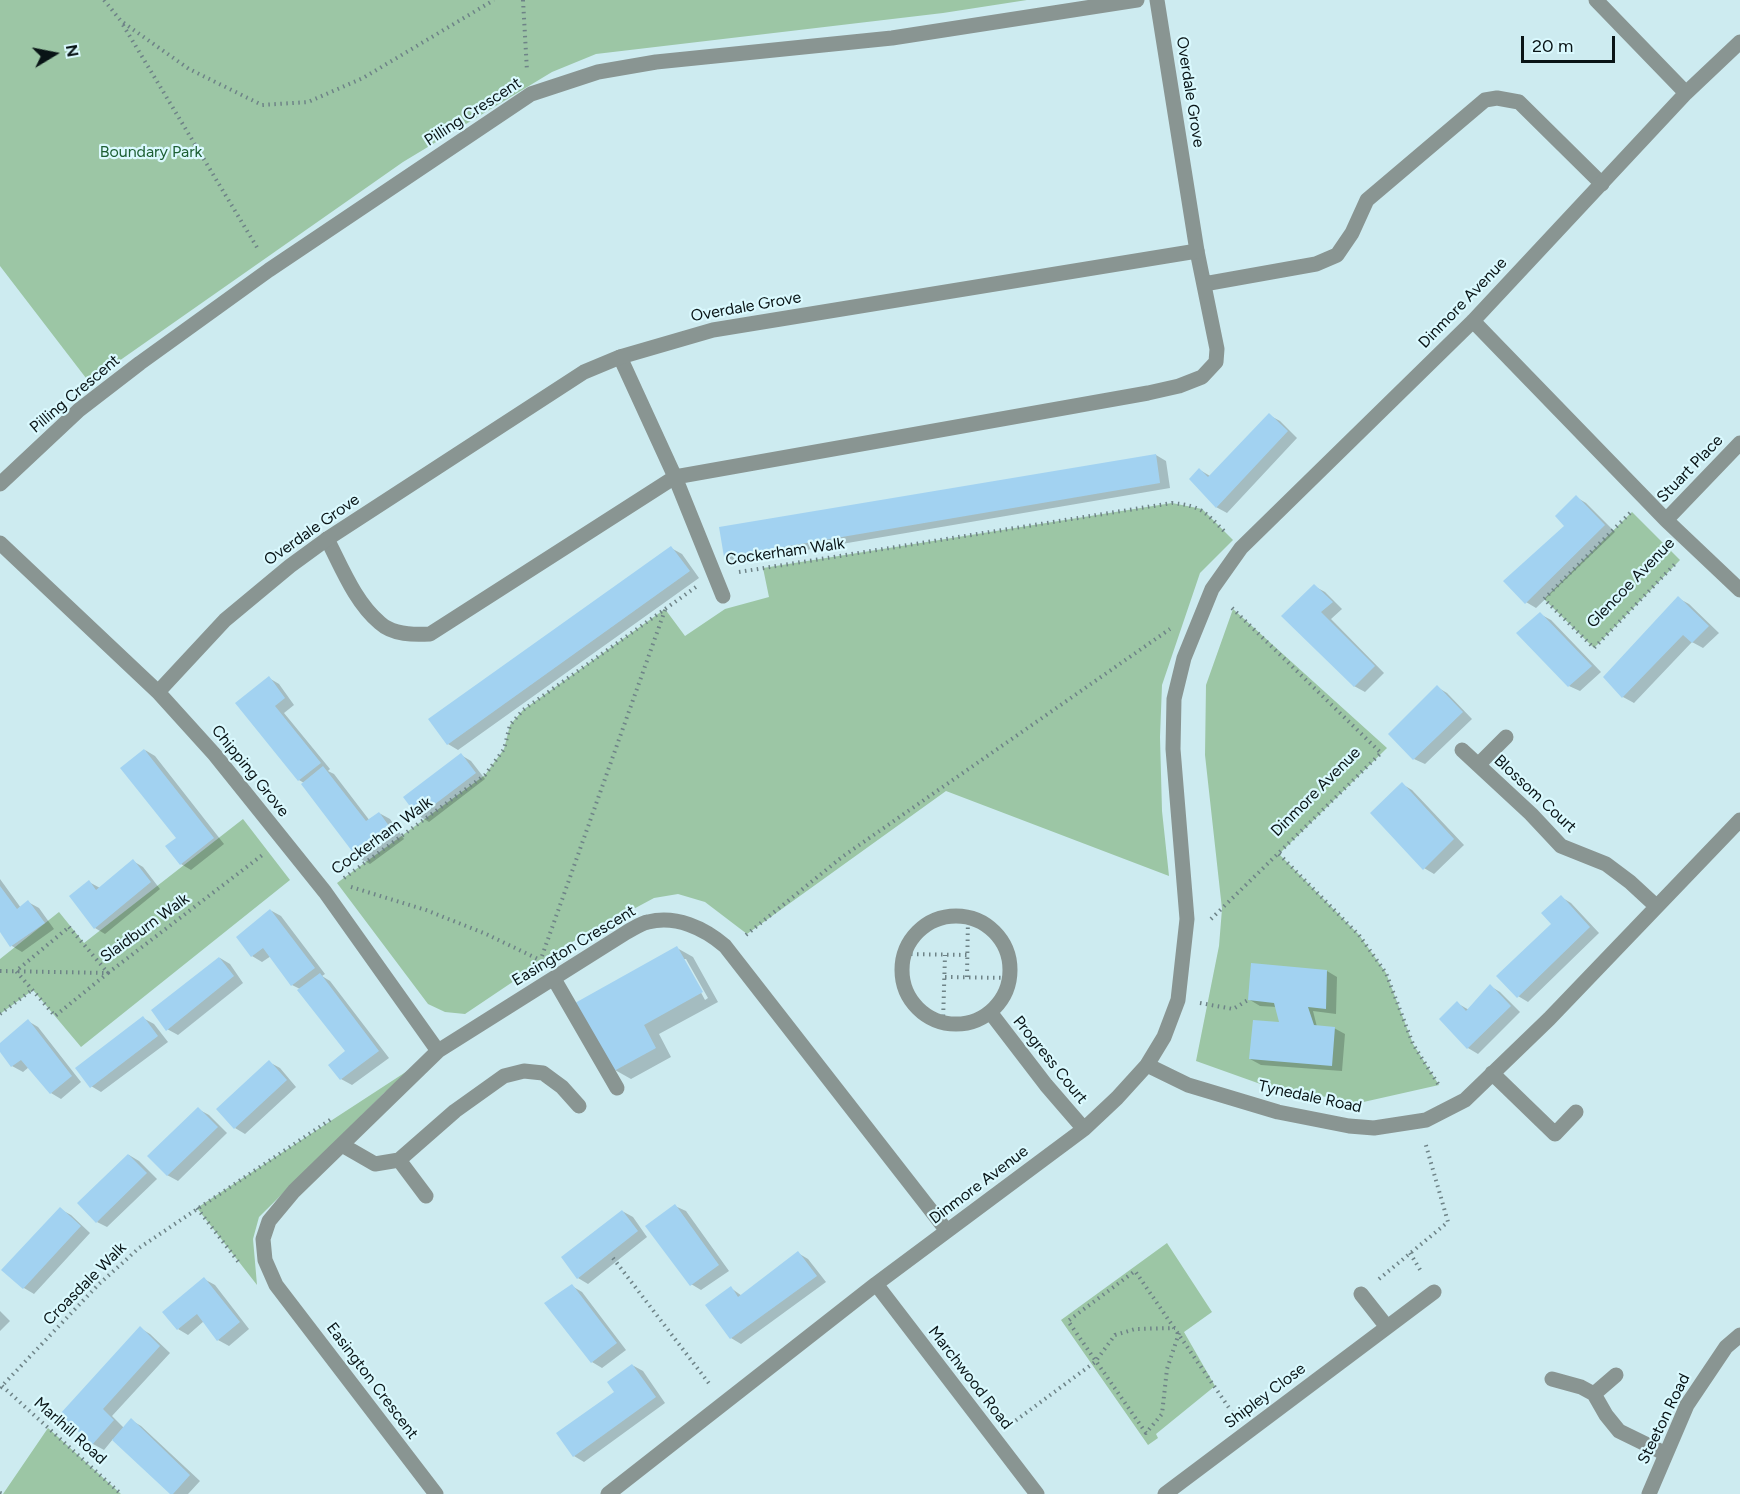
<!DOCTYPE html>
<html>
<head>
<meta charset="utf-8">
<style>
  body { margin:0 }
  #map { position:relative; width:1740px; height:1494px; overflow:hidden; background:#cdebf0; font-family:Figtree,sans-serif }
  canvas { display:block }
  .north { position:absolute; left:24px; top:24px; width:60px; height:60px; -webkit-text-stroke:4px #daf9fe; paint-order:stroke; rotate:80deg; font-size:16px; font-weight:700; line-height:24px; text-align:center; color:#091416 }
  .north::after { content:''; display:block; margin:auto; width:21px; height:27px; background:#091416; clip-path:polygon(50% 0,100% 100%,50% 72%,0 100%) }
  .scale { position:absolute; left:1521px; top:36px; width:94px; height:27px; box-sizing:border-box; border:3px solid #091416; border-top:0; padding-left:8px; font-size:18px; line-height:21px; white-space:nowrap; color:#091416; -webkit-text-stroke:4px #daf9fe; paint-order:stroke }
</style>
</head>
<body>
<div id="map">
<canvas width="1740" height="1494"></canvas>
<div class="north">N</div>
<div class="scale">20 m</div>
</div>
<script>
const context = document.querySelector('canvas').getContext('2d');
context.lineJoin = 'round';
function paint(path, color) {
  context.fillStyle = color;
  context.fill(path, 'evenodd');
}
function stroke(path, color, width, dash) {
  context.strokeStyle = color;
  context.lineWidth = width;
  context.lineCap = dash ? 'butt' : 'round';
  context.setLineDash(dash || []);
  context.stroke(path);
}
function drawText(font, color, halo, rows, align = 'center') {
  context.font = font + ' Figtree,sans-serif';
  context.lineWidth = 4.5;
  context.setLineDash([]);
  context.textBaseline = 'middle';
  context.strokeStyle = halo;
  context.fillStyle = color;
  for (const [text, x, y, turn = 0] of rows) {
    context.save();
    context.translate(x, y);
    context.rotate((+turn || 0) * Math.PI / 180);
    context.textAlign = isNaN(turn) ? turn : align;
    if (halo) context.strokeText(text, 0, 0);
    context.fillText(text, 0, 0);
    context.restore();
  }
}
paint(new Path2D(`
  M0,0h1027l-84,13 -347,41 -44,18 -149,90 -314,220 -89,-116z
  M1172,503l30,6 31,31 -33,33 -38,112 -2,52 2,74 7,65 -223,-85 -199,143 -42,-32 -27,-8 -24,4 -82,44 -107,72 -20,-2 -17,-8 -91,-121 148,-108 19,-26 6,-24 13,-15 142,-101 20,27 40,-27 44,-12 -6,-29z
  M1632,512l48,48 -86,88 -50,-49z
  M1233,609l154,139 -108,106 80,81 27,38 27,71 26,41 -80,18 -93,-17 -70,-25 23,-115 3,-37 -17,-154 1,-70z
  M243,819l47,61 -209,167 -48,-57 -33,24v-55l59,-47 25,31z
  M438,1051l-54,42 -125,124 -6,22 4,46 -60,-77z
  M1167,1243l45,69 -28,20 31,54 -59,48 2,4 -10,7 -87,-125z
  M48,1428l73,66h-118z`), '#9cc6a5');
paint(new Path2D(`
  M1269,415l11,6 17,17 -70,75 -11,-6 -16,-37 10,6z
  M1156,455l10,6 4,27 -434,74 -11,-6z
  M1576,497l10,6 29,29 -79,76 -10,-6 40,-76z
  M671,548l11,6 17,24 -241,172 -10,-6 -18,-25z
  M1314,586l11,6 17,17 -11,10 53,54 -19,19 -11,-6 -70,-70z
  M1678,598l11,6 30,29 -16,15 -11,-6 -58,61 -11,-6 -18,-20z
  M1540,614l11,6 50,52 -21,19 -11,-5z
  M269,678l10,6 15,21 -10,8 46,56 -2,2 6,3 36,47 9,-8 11,6 14,20 -34,25 -11,-6 -55,-75 -5,-3 -61,-77z
  M1437,687l10,6 25,26 -47,45 -11,-5z
  M145,750l10,6 69,88 -33,26 -10,-6 -3,-26z
  M461,755l10,6 14,18 -56,43 -10,-6z
  M1402,784l10,6 52,55 -30,29 -10,-6z
  M133,861l10,6 17,22 -55,45 -10,-6 -6,-46 11,6z
  M0,879l21,29 7,-6 11,6 15,21 -32,23 -10,-6 -12,-16z
  M1561,897l10,6 28,30 -71,69 -10,-6 35,-72z
  M270,910l11,6 44,58 -3,2 8,5 59,77 -37,27 -11,-6 -11,-14 17,-13 -47,-63 -8,-4 -21,-29 -9,6 -10,-6z
  M677,948l16,9 25,45 -59,32 12,23 -40,22 -16,-9zM683,959h3l22,39 -3,2z
  M220,958l10,6 13,19 -65,52 -11,-6z
  M1327,971l10,6 -1,37 -23,-3 4,16 17,1 11,6 -3,37 -81,-6 -11,-6 32,-36 -5,-16 -17,-1 -10,-6z
  M1490,986l10,6 20,20 -42,42 -10,-6 -11,-45 12,7z
  M143,1018l11,6 14,18 -67,50 -10,-6z
  M28,1021l10,6 43,55 -20,17 -10,-6 -22,-26 -6,5 -11,-6 -12,-16v-6z
  M269,1062l11,6 16,19 -51,47 -10,-6z
  M198,1109l11,6 18,18 -49,48 -11,-6z
  M129,1155l10,6 18,18 -50,48 -10,-5z
  M675,1206l11,5 43,60 -28,19 -10,-6z
  M60,1209l11,6 19,18 -56,61 -10,-6 -21,-18z
  M622,1211l11,6 14,20 -59,47 -10,-6z
  M798,1253l10,6 18,23 -85,62 -10,-6v-50l11,8z
  M204,1279l11,6 34,44 -20,17 -11,-6 -14,-19 -16,14 -10,-6z
  M572,1286l10,6 44,58 -24,18 -10,-6z
  M0,1311l10,10 -10,10z
  M140,1328l10,6 20,19 -58,63 12,12 7,-8 10,6 59,55 -12,13h-16l-59,-55 -9,11 -11,-6 -31,-30z
  M632,1365l11,6 22,32 -81,59 -10,-6z`), '#0003');
paint(new Path2D(`
  M1269,413l19,18 -72,77 -27,-29 10,-11 9,9z
  M1156,454l4,29 -436,74 -5,-30z
  M1576,495l29,30 -80,79 -22,-23 61,-55 -9,-10z
  M671,546l19,25 -243,174 -19,-26z
  M1314,584l19,18 -12,10 54,54 -21,21 -73,-71z
  M1678,596l31,30 -17,17 -9,-8 -61,63 -19,-21z
  M1540,612l52,54 -24,21 -52,-54z
  M269,676l16,22 -10,8 46,57 -23,18 -63,-78z
  M1437,685l26,27 -50,48 -25,-26z
  M144,749l70,89 -34,27 -15,-19 11,-8 -56,-70z
  M461,753l15,20 -58,44 -15,-20z
  M323,766l43,55 13,-9 15,21 -36,26 -57,-75z
  M1402,782l52,57 -31,31 -53,-57z
  M133,859l18,23 -57,47 -25,-33 20,-16 7,10z
  M0,886l17,23 11,-9 17,23 -35,24 -10,-15z
  M1561,895l29,32 -73,71 -21,-22 55,-52 -10,-11z
  M270,909l45,59 -24,18 -28,-38 -12,9 -15,-20z
  M677,946l26,46 -59,33 12,23 -42,23 -39,-68z
  M219,957l15,19 -68,55 -15,-21z
  M1251,963l76,7 -1,39 -18,-2 6,18 21,2 -3,39 -83,-7 4,-39 26,2 -5,-19 -26,-3z
  M320,973l59,78 -39,29 -12,-15 17,-14 -48,-61z
  M1490,984l21,22 -44,43 -28,-30 18,-18 9,10z
  M143,1016l15,20 -68,52 -15,-20z
  M28,1019l44,57 -22,18 -29,-34 -10,7 -11,-15v-9z
  M269,1060l18,20 -53,49 -18,-20z
  M198,1107l20,20 -51,49 -20,-20z
  M128,1154l19,19 -51,50 -19,-20z
  M675,1204l44,61 -29,21 -45,-60z
  M60,1207l21,19 -58,63 -22,-19z
  M622,1210l16,21 -61,48 -16,-22z
  M798,1251l19,25 -87,63 -25,-34 26,-19 7,11z
  M204,1277l36,45 -23,19 -20,-27 -20,16 -15,-18z
  M572,1284l45,59 -26,20 -47,-60z
  M140,1326l20,20 -57,63 11,11 -22,25 -32,-31z
  M632,1364l24,33 -83,60 -17,-24 58,-41 -7,-10z
  M131,1418l59,57 -17,19h-3l-58,-54z`), '#a2d2f1');
stroke(new Path2D(`
  M104,0l17,21 68,48 73,36 46,-3 55,-24 131,-78
  M523,0l4,71
  M123,25l135,224
  M1630,513l-86,86 50,49 82,-85
  M739,572l433,-69c30,3 33,9 53,29
  M1279,854l80,81 27,38 27,71 27,43
  M344,878l141,-103 19,-26 6,-24 13,-15 173,-123
  M351,887l75,23 60,24 54,26
  M1211,919l170,-166 -151,-147
  M69,927l39,46 -53,43 -39,-45z
  M746,935l96,-78 328,-228
  M905,954l62,1
  M542,956l123,-346
  M0,971l108,2 157,-120
  M945,977l64,1
  M967,977l1,-60
  M1200,1003l33,6 15,-9
  M0,1014l32,-24
  M943,1022l2,-67
  M197,1208l43,56
  M1410,1253l12,20
  M613,1258l98,128
  M1379,1279l69,-57 -23,-80
  M1179,1333l-12,36 -5,45 -16,19 -78,-112 67,-50 99,144
  M2,1386l119,108
  M0,1388l98,-103 41,-37 194,-130
  M1011,1424l84,-62 20,-27 20,-6 40,-1
  M0,1493l3,1`), '#6e8387', 4, [1.5, 4.5]);
stroke(new Path2D(`
  M1204,284l112,-20 21,-9 15,-22 15,-33 118,-100 12,-2 22,4 83,82
  M620,357l55,120 48,119
  M327,539c15,29 28,63 53,84 13,12 34,12 50,11l245,-157 473,-84 31,-7 23,-9 14,-15 1,-13 -20,-98
  M554,979l63,109`), '#899592', 15);
stroke(new Path2D(`
  M1596,0l90,93
  M1473,321l193,199 74,70
  M0,484l79,-74 61,-47 129,-93 262,-176 67,-22 58,-10 236,-24 245,-38
  M1666,520l74,-77
  M0,543l158,149 57,63 110,137 113,159
  M158,692l67,-72 65,-54 37,-27 257,-167 36,-15 93,-27 484,-79 -40,-251
  M1462,750l69,64 30,32 45,18 24,18 26,24
  M1478,765l28,-28
  M902 970a54 54 0 1 1 108 0a54 54 0 1 1-108 0Z
  M990,1012l56,73 38,44
  M1147,1065l41,20 90,27 71,14 25,2 52,-8 39,-20 84,-81 191,-199
  M1492,1073l63,61 21,-22
  M342,1145l33,19 24,-4 56,-49 49,-35 20,-5 19,2 19,14 17,19
  M399,1160l27,36
  M876,1284l161,210
  M1361,1294l26,33
  M1552,1379l29,8 13,7 12,21 13,16 47,23
  M1594,1394l22,-19
  M436,1494l-160,-209 -11,-25 -2,-21 6,-18 25,-30 144,-140 189,-119c6,-3 14,-9 21,-10 28,-7 56,6 77,24l222,285
  M608,1494l268,-210 208,-155 33,-31 30,-33 17,-28 14,-37 9,-81 -14,-170 1,-50 10,-41 28,-69 29,-41 232,-227 213,-228 54,-51
  M1165,1494l269,-202
  M1649,1494l38,-89 39,-58 14,-12`), '#899592', 15);
drawText('16px', '#091416', '#daf9fe', [
  ["Overdale Grove",1190,92,81],
  ["Pilling Crescent",473,112,-33],
  ["Dinmore Avenue",1463,303,-46],
  ["Overdale Grove",746,307,-10],
  ["Pilling Crescent",75,394,-40],
  ["Stuart Place",1690,469,-46],
  ["Overdale Grove",312,530,-35],
  ["Cockerham Walk",785,552,-8],
  ["Glencoe Avenue",1631,583,-46],
  ["Chipping Grove",250,771,51],
  ["Dinmore Avenue",1316,792,-45],
  ["Blossom Court",1535,794,43],
  ["Cockerham Walk",382,836,-36],
  ["Slaidburn Walk",145,928,-36],
  ["Easington Crescent",574,946,-31],
  ["Progress Court",1050,1060,51],
  ["Tynedale Road",1310,1097,12],
  ["Dinmore Avenue",979,1185,-37],
  ["Croasdale Walk",85,1284,-45],
  ["Marchwood Road",970,1378,52],
  ["Easington Crescent",372,1381,53],
  ["Shipley Close",1265,1396,-37],
  ["Steeton Road",1664,1419,-64],
  ["Marlhill Road",70,1431,42]
]);
drawText('16px', '#1d5f33', '#daf9fe', [
  ["Boundary Park",151,152]
]);
</script>
</body>
</html>
